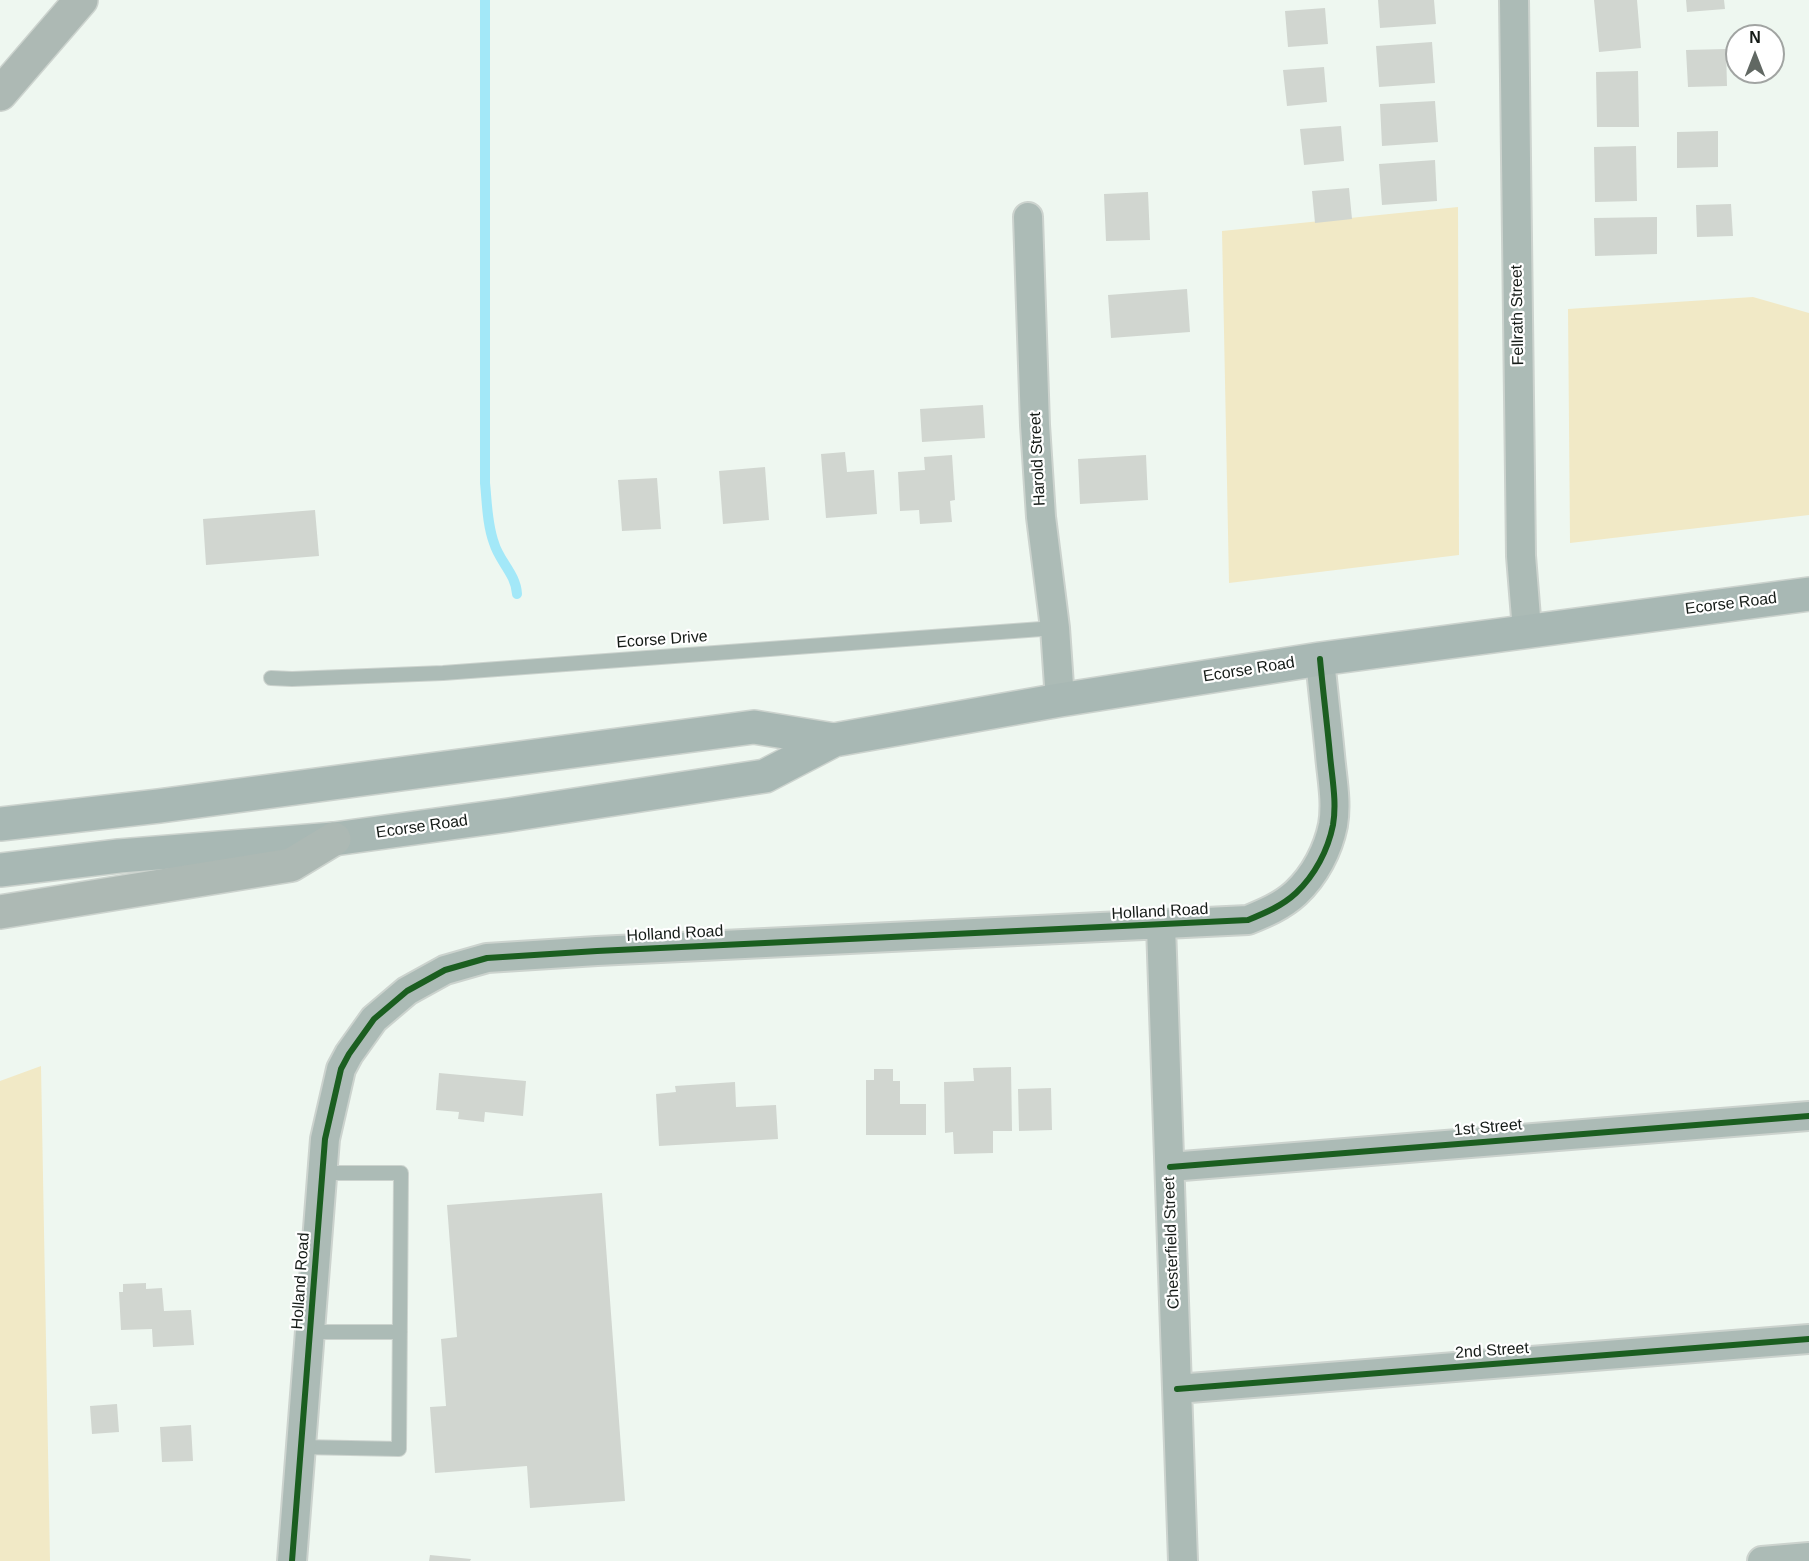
<!DOCTYPE html>
<html>
<head>
<meta charset="utf-8">
<style>
  body { margin:0 }
  #map { position:relative; width:1809px; height:1561px; overflow:hidden; background:#eef7f0; font-family:Helvetica,sans-serif }
  canvas { display:block }
  .north { position:absolute; left:1725px; top:24px; width:60px; height:60px; box-sizing:border-box; background:#fff; border:2px solid #a1a4a2; border-radius:50%; rotate:0deg; font-size:16px; font-weight:700; line-height:24px; text-align:center; color:#151b17 }
  .north::after { content:''; display:block; margin:auto; width:21px; height:27px; background:#616863; clip-path:polygon(50% 0,100% 100%,50% 72%,0 100%) }
</style>
</head>
<body>
<div id="map">
<canvas width="1809" height="1561"></canvas>
<div class="north">N</div>
</div>
<script>
const context = document.querySelector('canvas').getContext('2d');
context.lineJoin = 'round';
function paint(path, color) {
  context.fillStyle = color;
  context.fill(path, 'evenodd');
}
function stroke(path, color, width, dash) {
  context.strokeStyle = color;
  context.lineWidth = width;
  context.lineCap = dash ? 'butt' : 'round';
  context.setLineDash(dash || []);
  context.stroke(path);
}
function drawText(font, color, halo, rows, align = 'center') {
  context.font = font + ' Helvetica,sans-serif';
  context.lineWidth = 4.5;
  context.setLineDash([]);
  context.textBaseline = 'middle';
  context.strokeStyle = halo;
  context.fillStyle = color;
  for (const [text, x, y, turn = 0] of rows) {
    context.save();
    context.translate(x, y);
    context.rotate((+turn || 0) * Math.PI / 180);
    context.textAlign = isNaN(turn) ? turn : align;
    if (halo) context.strokeText(text, 0, 0);
    context.fillText(text, 0, 0);
    context.restore();
  }
}
paint(new Path2D(`
  M1458,207l1,348 -230,28 -7,-352z
  M1753,297l56,16v202l-239,28 -2,-234z
  M41,1066l9,495h-50v-480z`), '#f1e9c6');
stroke(new Path2D(`
  M485,0v483c2,19 2,41 9,60 5,18 22,31 23,51`), '#a3e8f8', 10);
paint(new Path2D(`
  M1378,0h56l2,24 -56,4z
  M1594,0h43l4,48 -42,4z
  M1686,0h38l1,9 -38,3z
  M1325,8l3,36 -40,3 -3,-36z
  M1432,42l3,41 -56,4 -3,-41z
  M1726,49l1,37 -39,1 -2,-37z
  M1324,67l3,35 -40,4 -4,-36z
  M1638,71l1,56h-42l-1,-55z
  M1435,101l3,41 -56,4 -2,-42z
  M1341,126l3,35 -40,4 -4,-36z
  M1718,131v36l-41,1v-36z
  M1636,146l1,55 -42,1 -1,-55z
  M1435,160l2,41 -55,4 -3,-41z
  M1349,188l3,31 -37,4 -3,-32z
  M1148,192l2,48 -44,1 -2,-47z
  M1731,204l2,32 -36,1 -1,-32z
  M1657,217v37l-62,2 -1,-38z
  M1187,289l3,43 -79,6 -3,-43z
  M983,405l2,33 -63,4 -2,-33z
  M845,452l2,20 27,-2 3,44 -51,4 -5,-64z
  M952,455l3,45 -5,1 2,21 -32,2 -1,-14 -19,1 -2,-39 27,-2 -1,-13z
  M1146,455l2,45 -68,4 -2,-45z
  M765,467l4,53 -46,4 -4,-53z
  M657,478l4,51 -39,2 -4,-51z
  M315,510l4,46 -113,9 -3,-46z
  M1011,1067l1,64h-19v22l-39,1 -1,-22 -8,1 -1,-51 30,-1 -1,-13z
  M874,1069h19v12h7v23h26v31h-60v-55h8z
  M439,1073l87,8 -3,35 -38,-4 -1,10 -26,-3 1,-7 -23,-2z
  M735,1082l1,25 40,-2 2,34 -119,7 -3,-52 20,-2 -1,-6z
  M1051,1088l1,42 -33,1 -1,-42z
  M602,1193l23,308 -95,7 -3,-42 -92,7 -5,-66 16,-1 -5,-67 16,-2 -10,-132z
  M146,1283v6l16,-1 2,23 27,-1 3,35 -41,2 -1,-18 -31,1 -2,-38h4v-8z
  M117,1404l2,28 -27,2 -2,-28z
  M191,1425l2,36 -31,1 -2,-35z
  M430,1555l41,4 -1,2h-41z`), '#d1d6d0');
const service = new Path2D(`
  M271,678l21,1 151,-6 612,-45
  M310,1332h90
  M301,1447l98,2 2,-276h-78`);
const minor = new Path2D(`
  M1514,0l7,556 6,74
  M1028,217l7,208 6,92 14,111 5,72
  M1161,926l22,635
  M1170,1167l639,-51
  M1177,1389l632,-50
  M292,1561l33,-422 16,-70 8,-15 25,-35 33,-28 38,-21 42,-12 110,-7 651,-31c17,-7 34,-14 48,-27 19,-18 32,-43 37,-68 4,-23 -1,-47 -3,-70 -3,-32 -7,-64 -10,-96
  M1762,1561l47,-4`);
const secondary = new Path2D(`
  M0,824l159,-18 595,-79 80,13
  M0,870l119,-14 215,-17 175,-24 256,-39 69,-36 226,-40 260,-41 489,-65`);
const motorway = new Path2D(`
  M0,94l81,-94
  M0,912l291,-47 43,-26`);
stroke(service, '#ccd3ce', 16);
stroke(minor, '#ccd3ce', 32);
stroke(secondary, '#ccd3ce', 36);
stroke(motorway, '#ccd3ce', 36);
stroke(service, '#acbbb6', 14);
stroke(minor, '#acbbb6', 28);
stroke(secondary, '#a8b8b4', 33);
stroke(motorway, '#adb9b4', 33);
stroke(new Path2D(`
  M1170,1167l639,-51
  M1177,1389l632,-50
  M292,1561l33,-422 16,-70 8,-15 25,-35 33,-28 38,-21 42,-12 110,-7 651,-31c17,-7 34,-14 48,-27 19,-18 32,-43 37,-68 4,-23 -1,-47 -3,-70 -3,-32 -7,-64 -10,-96`), '#1b5e20', 6);
drawText('16px', '#151b17', '#fff', [
  ["Fellrath Street",1518,315,-91],
  ["Harold Street",1038,459,-93],
  ["Ecorse Road",1731,604,-7],
  ["Ecorse Drive",662,640,-4],
  ["Ecorse Road",1249,670,-9],
  ["Ecorse Road",422,827,-8],
  ["Holland Road",1160,912,-3],
  ["Holland Road",675,934,-3],
  ["1st Street",1488,1128,-5],
  ["Chesterfield Street",1172,1243,-92],
  ["Holland Road",301,1281,-86],
  ["2nd Street",1492,1351,-4]
]);
</script>
</body>
</html>
